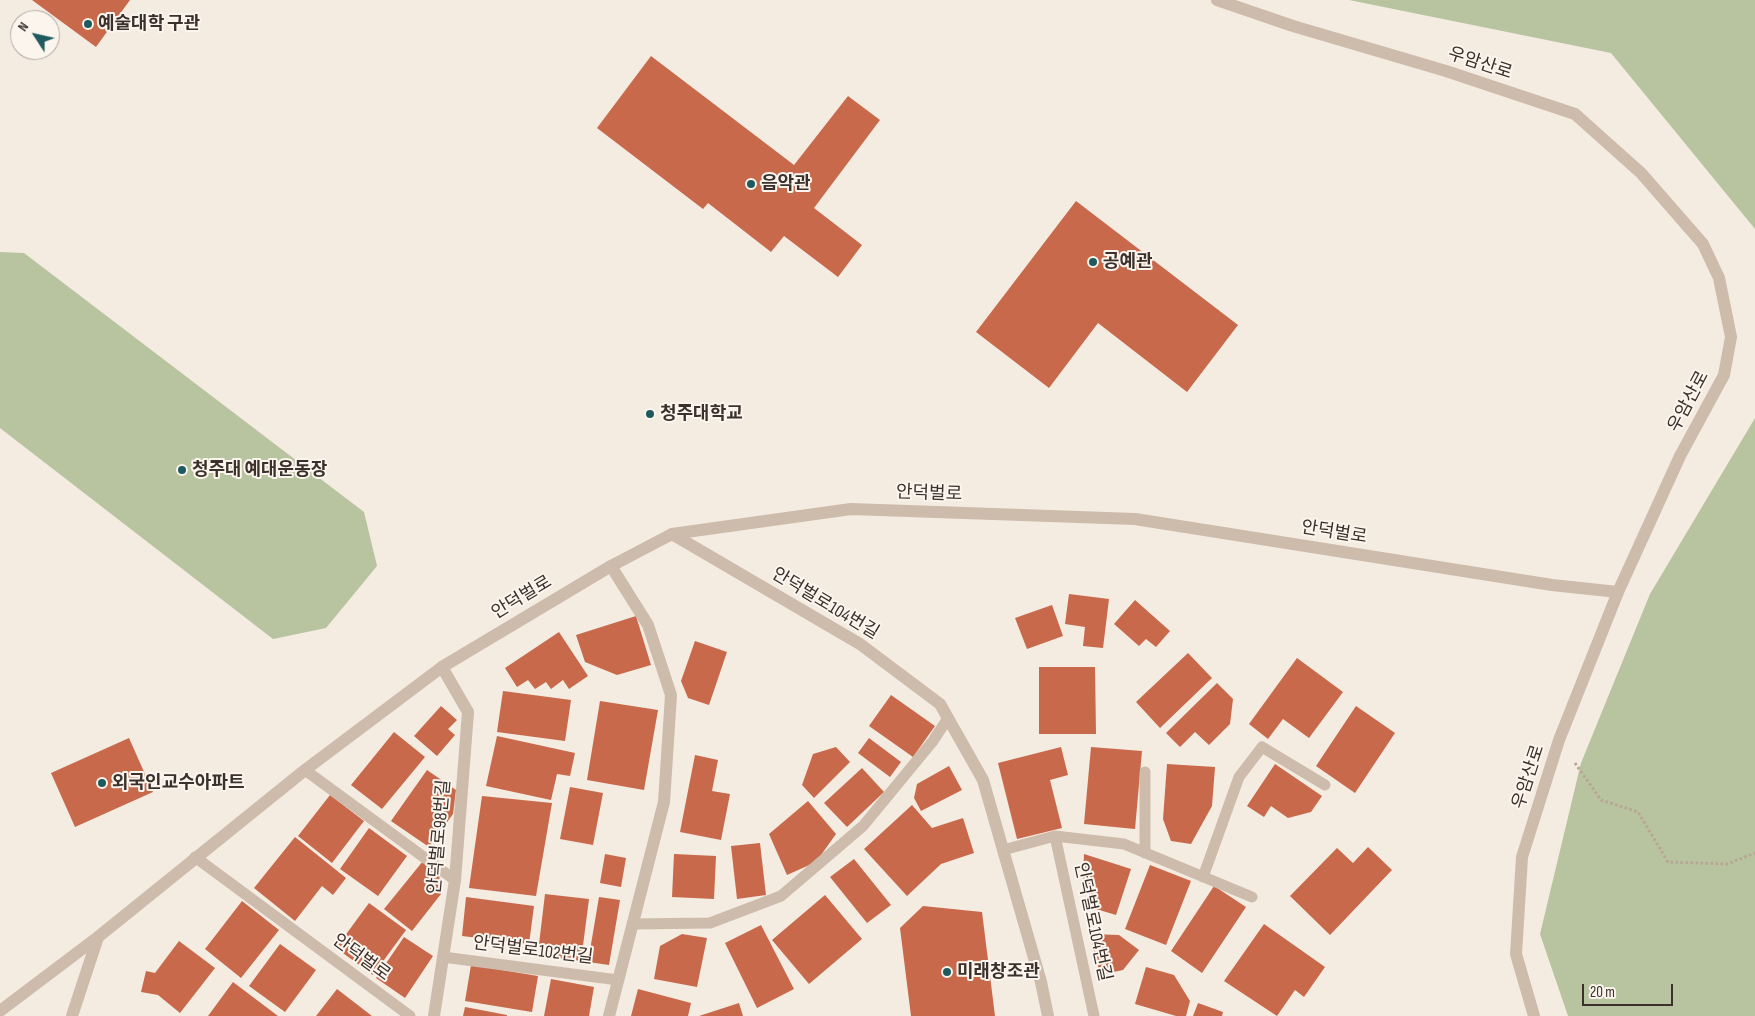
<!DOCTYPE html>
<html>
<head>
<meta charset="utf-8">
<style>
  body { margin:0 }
  #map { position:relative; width:1755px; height:1016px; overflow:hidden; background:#f4ebe1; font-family:"Sofia Sans Condensed",sans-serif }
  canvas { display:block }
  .north { position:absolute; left:10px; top:10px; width:50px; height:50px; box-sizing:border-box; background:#fbf5ee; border:1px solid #aea6a0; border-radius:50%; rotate:305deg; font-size:14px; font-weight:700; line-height:20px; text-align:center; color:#3b302b }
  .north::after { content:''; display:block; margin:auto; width:18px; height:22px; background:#1f5a5e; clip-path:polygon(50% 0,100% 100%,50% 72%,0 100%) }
  .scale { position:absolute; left:1582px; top:984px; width:91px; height:22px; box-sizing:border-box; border:2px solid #3b302b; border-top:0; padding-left:6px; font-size:15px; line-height:18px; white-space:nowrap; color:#3b302b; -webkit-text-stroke:4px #fbf5ee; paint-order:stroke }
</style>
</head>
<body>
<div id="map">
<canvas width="1755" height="1016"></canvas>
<div class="north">N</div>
<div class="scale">20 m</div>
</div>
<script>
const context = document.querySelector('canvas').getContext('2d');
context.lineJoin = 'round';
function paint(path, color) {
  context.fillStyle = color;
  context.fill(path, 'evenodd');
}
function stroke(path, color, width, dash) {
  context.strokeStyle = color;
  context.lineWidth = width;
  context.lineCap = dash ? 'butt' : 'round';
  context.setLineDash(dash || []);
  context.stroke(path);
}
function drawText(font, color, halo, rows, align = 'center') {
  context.font = font + ' "Sofia Sans Condensed","Noto Sans KR",sans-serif';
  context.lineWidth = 4;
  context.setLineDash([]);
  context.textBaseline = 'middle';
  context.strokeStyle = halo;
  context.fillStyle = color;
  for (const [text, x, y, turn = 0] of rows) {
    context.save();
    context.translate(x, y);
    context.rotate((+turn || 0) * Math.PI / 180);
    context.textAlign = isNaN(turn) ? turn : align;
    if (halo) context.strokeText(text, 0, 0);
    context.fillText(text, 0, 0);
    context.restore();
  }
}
paint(new Path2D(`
  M1349,0h406v229l-144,-176z
  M0,252l24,1 340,259 13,54 -51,62 -53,11 -273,-211z
  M1755,418v598h-187l-28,-82 41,-171 69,-169z`), '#b8c4a0');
paint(new Path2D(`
  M32,0h98l-34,47z
  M651,56l143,109 54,-69 32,24 -66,88 48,37 -24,32 -54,-41 -13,16 -63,-49 -5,6 -106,-81z
  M1076,201l162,124 -51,67 -89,-69 -49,65 -73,-56z
  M1069,594l40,5 -6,49 -20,-2 2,-19 -20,-3z
  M1135,600l35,31 -14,16 -10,-8 -7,7 -25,-22z
  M1052,605l11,31 -36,13 -12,-31z
  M636,616l15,49 -34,10 -32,-13 -9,-27z
  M559,632l29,44 -19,13 -6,-9 -12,9 -5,-7 -11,7 -7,-9 -11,7 -12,-19z
  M695,641l32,11 -18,53 -21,-7 -7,-17z
  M1188,653l24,25 -52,50 -24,-26z
  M1297,658l46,34 -34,46 -26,-19 -15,20 -19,-15z
  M1039,667h56l1,67h-57z
  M1217,683l16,16 -3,25 -21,21 -14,-13 -15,15 -14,-14z
  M503,691l68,9 -6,41 -68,-9z
  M891,695l44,31 -22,31 -44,-31z
  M600,701l58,9 -14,80 -57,-10z
  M441,706l16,14 -9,9 7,6 -18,21 -23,-20z
  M1356,706l39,27 -40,60 -39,-27z
  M394,732l31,25 -43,52 -31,-24z
  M497,736l78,17 -5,23 -13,-2 -6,26 -65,-14z
  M129,738l24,54 -78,35 -24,-54z
  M869,738l32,24 -11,15 -32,-24z
  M836,747l14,15 -36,36 -12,-13 11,-31z
  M1061,747l7,28 -18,5 12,48 -45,11 -19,-76z
  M1091,747l51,4 -7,78 -51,-5z
  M695,755l23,5 -6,31 18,3 -9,46 -41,-8z
  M1167,764l48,3 -3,39 -21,38 -20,-3 -8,-22z
  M1275,764l47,32 -11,16 -23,6 -17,-12 -7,11 -17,-11z
  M949,766l13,24 -41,21 -7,-13 3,-14z
  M862,768l22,24 -37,35 -23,-24z
  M427,770l29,20 -3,24 -24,33 -38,-26z
  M570,787l33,6 -10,52 -33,-6z
  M330,795l34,26 -32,42 -34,-27z
  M482,796l70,7 -16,93 -67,-8z
  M808,801l28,33 -20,28 -29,13 -18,-41z
  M912,805l20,23 31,-10 11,35 -33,11 -34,32 -43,-47z
  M369,828l38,28 -29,40 -38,-27z
  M295,837l51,41 -13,17 -11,-9 -27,35 -41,-33z
  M760,843l6,52 -29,4 -6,-53z
  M1368,847l24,23 -62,65 -40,-39 47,-48 16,15z
  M605,854l21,4 -5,29 -21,-4z
  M674,854l42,2 -2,43 -42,-2z
  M1084,854l47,15 -15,46 -20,-6 -13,-28z
  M854,859l37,46 -24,18 -37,-46z
  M423,861l16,12 2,21 -29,37 -28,-22z
  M1150,865l41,16 -25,64 -41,-16z
  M1214,886l32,21 -44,66 -31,-22z
  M545,894l44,5 -8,62 -26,-3 2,-12 -18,-2z
  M825,895l37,44 -53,45 -37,-44z
  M466,897l68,9 -5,38 -67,-8z
  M599,897l21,3 -11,65 -21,-3z
  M242,901l37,29 -38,48 -36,-29z
  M369,903l37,27 -33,45 -37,-27z
  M923,906l59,6 13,104h-84l-11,-88z
  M1264,924l61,43 -21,30 -9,-7 -18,26 -53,-35z
  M761,925l33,64 -37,19 -32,-65z
  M682,934l25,4 -10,49 -43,-8 6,-33z
  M1090,934l29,1 20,15 -16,20 -23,5z
  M404,937l29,19 -28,42 -29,-20z
  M179,941l36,27 -35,45 -22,-18 -17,-3 5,-21 9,2z
  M280,944l36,26 -31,42 -36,-26z
  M471,965l67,11 -6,36 -67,-11z
  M1146,967l28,8 16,26 -4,15h-10l-41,-12z
  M551,979l43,8 -5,29h-45z
  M233,982l45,34h-70z
  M337,989l35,27h-56z
  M638,989l53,14 -3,13h-57z
  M739,1003l4,13h-44z
  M1198,1003l25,9 -1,4h-29z
  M465,1007l42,8v1h-44z`), '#c8694b');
stroke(new Path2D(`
  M1575,763l26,37 37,12 30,50 59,2 28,-11`), '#b9a596', 3, [2.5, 2.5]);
stroke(new Path2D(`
  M305,770l150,110
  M1003,850l52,-14
  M1145,853v-81
  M195,857l215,159
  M1203,877l36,-100 23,-30 63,38
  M633,924l77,-1 71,-27 82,-70 70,-85 15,-23
  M443,957l175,23
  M1094,1016l-39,-180 69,8 128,53`), '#cdbbac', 11);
stroke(new Path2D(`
  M1217,0l76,26 153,45 129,43 66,59 62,71 16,34 12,59 -7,38 -44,81 -62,136 -59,148 -37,117 -6,97 18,62
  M672,534l188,110 80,60 43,76 58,202 7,34
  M72,1016l26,-79
  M434,1016l21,-136 13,-168 -26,-45
  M609,1016l55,-214 7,-107 -23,-70 -37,-59`), '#cdbbac', 12);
stroke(new Path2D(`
  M0,1011l98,-74 207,-167 137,-103 169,-101 61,-32 179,-25 284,10 417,66 66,7`), '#cdbbac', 12);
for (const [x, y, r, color] of [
  [88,24,5,"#1f5a5e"],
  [751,184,5,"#1f5a5e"],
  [1093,262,5,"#1f5a5e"],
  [650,414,5,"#1f5a5e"],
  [182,470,5,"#1f5a5e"],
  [102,783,5,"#1f5a5e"],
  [947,972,5,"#1f5a5e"]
]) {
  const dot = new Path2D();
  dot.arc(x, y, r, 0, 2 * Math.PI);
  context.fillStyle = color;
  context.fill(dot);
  stroke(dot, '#fbf5ee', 2);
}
drawText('bold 18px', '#3b302b', '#fbf5ee', [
  ["예술대학 구관",98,24],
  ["음악관",761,184],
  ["공예관",1103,262],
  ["청주대학교",660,414],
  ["청주대 예대운동장",192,470],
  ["외국인교수아파트",112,783],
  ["미래창조관",957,972]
], 'left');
drawText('18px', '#3b302b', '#fbf5ee', [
  ["우암산로",1480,64,18],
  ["우암산로",1689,402,-62],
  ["안덕벌로",929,494,2],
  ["안덕벌로",1334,533,9],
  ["안덕벌로",522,598,-31],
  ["안덕벌로104번길",825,604,31],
  ["우암산로",1529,777,-72],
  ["안덕벌로98번길",440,837,-85],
  ["안덕벌로104번길",1092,922,78],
  ["안덕벌로102번길",533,951,7],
  ["안덕벌로",361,958,36]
]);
</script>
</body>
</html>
